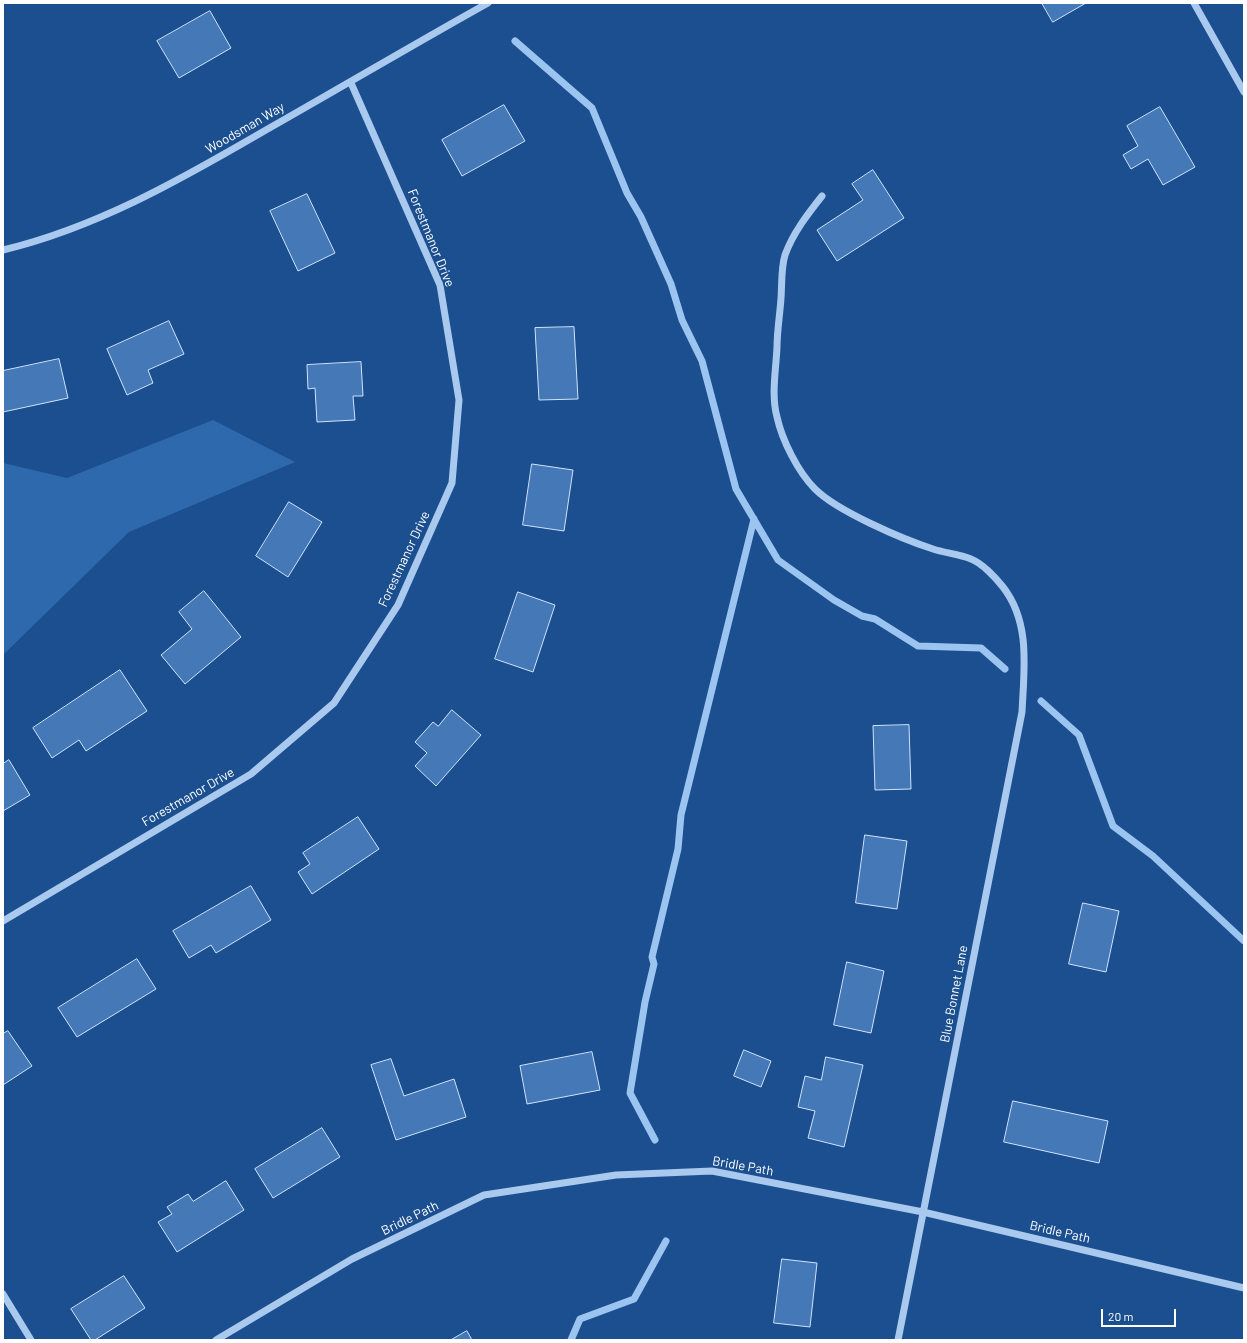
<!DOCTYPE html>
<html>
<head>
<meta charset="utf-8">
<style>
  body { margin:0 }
  #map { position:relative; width:1247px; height:1343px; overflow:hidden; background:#1b4f8f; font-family:Barlow,sans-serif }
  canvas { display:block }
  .frame { position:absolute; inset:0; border:4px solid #fff; pointer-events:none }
  .scale { position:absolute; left:1101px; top:1309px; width:75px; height:18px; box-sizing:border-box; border:2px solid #fff; border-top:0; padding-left:5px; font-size:12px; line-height:14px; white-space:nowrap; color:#fff; -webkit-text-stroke:3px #1b4f8f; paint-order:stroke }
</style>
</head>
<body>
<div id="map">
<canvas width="1247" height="1343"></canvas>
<div class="frame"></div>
<div class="scale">20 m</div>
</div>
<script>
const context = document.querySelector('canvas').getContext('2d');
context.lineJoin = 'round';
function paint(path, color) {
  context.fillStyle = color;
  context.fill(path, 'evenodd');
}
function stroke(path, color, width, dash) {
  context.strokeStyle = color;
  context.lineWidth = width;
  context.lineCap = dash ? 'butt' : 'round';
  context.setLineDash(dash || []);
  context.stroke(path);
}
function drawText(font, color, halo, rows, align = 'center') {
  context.font = font + ' Barlow,sans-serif';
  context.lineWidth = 3.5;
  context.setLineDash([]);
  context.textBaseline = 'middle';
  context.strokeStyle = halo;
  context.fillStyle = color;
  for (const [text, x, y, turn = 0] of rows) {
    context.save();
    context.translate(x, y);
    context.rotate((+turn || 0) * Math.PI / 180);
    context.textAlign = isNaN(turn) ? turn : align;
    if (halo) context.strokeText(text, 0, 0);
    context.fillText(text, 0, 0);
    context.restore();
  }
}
paint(new Path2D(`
  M213,420l82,42 -166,70 -126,123v-192l64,15z`), '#2e69ad');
stroke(new Path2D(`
  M515,41l77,67 35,85 14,24 30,67 11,36 20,41 34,128 42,71 56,40 28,16 13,3 43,27 63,2 24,21
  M1041,701l38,34 34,91 40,30 91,85
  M655,1140l-25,-47 15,-91 9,-38 -2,-7 26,-108 3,-34 73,-296
  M571,1340l9,-21 54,-20 32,-58`), '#9cc4f0', 7);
const building = new Path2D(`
  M1042,3h44l-33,19z
  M210,11l21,37 -52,30 -22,-37z
  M504,105l21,36 -63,35 -20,-36z
  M1160,107l35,60 -32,18 -15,-26 -17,10 -8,-14 15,-9 -11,-20z
  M873,170l31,48 -67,43 -20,-31 46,-30 -11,-16z
  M307,194l28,59 -37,18 -28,-60z
  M169,321l15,33 -36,16 5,13 -26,12 -20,-46z
  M574,327l4,72 -39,1 -4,-72z
  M59,359l9,39 -65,14v-41z
  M361,362l2,34h-10l2,24 -38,2 -2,-34 -7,1 -1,-24z
  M532,464l41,6 -9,61 -41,-6z
  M289,502l33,20 -34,55 -32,-21z
  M204,591l37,46 -56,47 -24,-29 31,-26 -13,-17z
  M518,592l37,13 -22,67 -38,-13z
  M120,670l27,41 -61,40 -7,-11 -27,18 -19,-30z
  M452,710l29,25 -45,51 -21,-20 12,-13 -12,-11 18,-20 5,4z
  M909,725l2,64 -36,1 -2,-64z
  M9,760l21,35 -27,16v-47z
  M358,817l21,32 -67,45 -14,-22 12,-8 -7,-11z
  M865,835l42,6 -10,68 -41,-6z
  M251,886l20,34 -55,33 -5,-8 -22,13 -16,-27z
  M1083,903l36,8 -13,61 -37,-8z
  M137,959l19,30 -79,48 -19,-29z
  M847,962l37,9 -13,62 -37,-8z
  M8,1031l24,35 -29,19v-51z
  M744,1050l27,11 -10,26 -27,-11z
  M592,1052l8,38 -73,14 -7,-38z
  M826,1057l37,8 -19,82 -36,-9 7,-27 -17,-4 7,-31 16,4z
  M391,1059l13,37 50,-17 12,38 -70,23 -25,-75z
  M1013,1101l95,20 -9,42 -95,-21z
  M322,1128l18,29 -67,41 -18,-29z
  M226,1181l18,29 -67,42 -19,-30 14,-8 -5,-7 21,-13 5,7z
  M782,1259l35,4 -7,64 -36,-4z
  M124,1276l21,32 -50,32h-4l-20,-31z
  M467,1331l5,9h-21z`);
paint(building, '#4478b7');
stroke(building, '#cfe3fa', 1);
stroke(new Path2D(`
  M1194,3l50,89
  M822,196c-15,19 -29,37 -37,59 -4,13 -3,29 -4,43 -1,16 -4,33 -4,49 -1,23 -6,48 0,70 5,23 21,55 38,72 22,22 87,50 118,60 12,4 26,5 38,10 11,4 25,19 32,28 28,36 21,82 19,125l-124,628
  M3,250c92,-22 175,-69 256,-116 76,-43 152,-88 229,-131
  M3,921l248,-147 83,-71 64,-98 54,-122 7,-83 -19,-115 -89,-202
  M3,1294l28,46
  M216,1340l136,-81 132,-64 132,-20 96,-4 211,41 321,76`), '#a9c9ee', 7);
drawText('13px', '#fff', '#1b4f8f', [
  ["Woodsman Way",245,128,-30],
  ["Forestmanor Drive",431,238,68],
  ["Forestmanor Drive",404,559,-65],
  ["Forestmanor Drive",188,797,-30],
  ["Blue Bonnet Lane",954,994,-79],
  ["Bridle Path",743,1166,10],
  ["Bridle Path",410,1218,-26],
  ["Bridle Path",1060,1232,13]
]);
</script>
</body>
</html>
